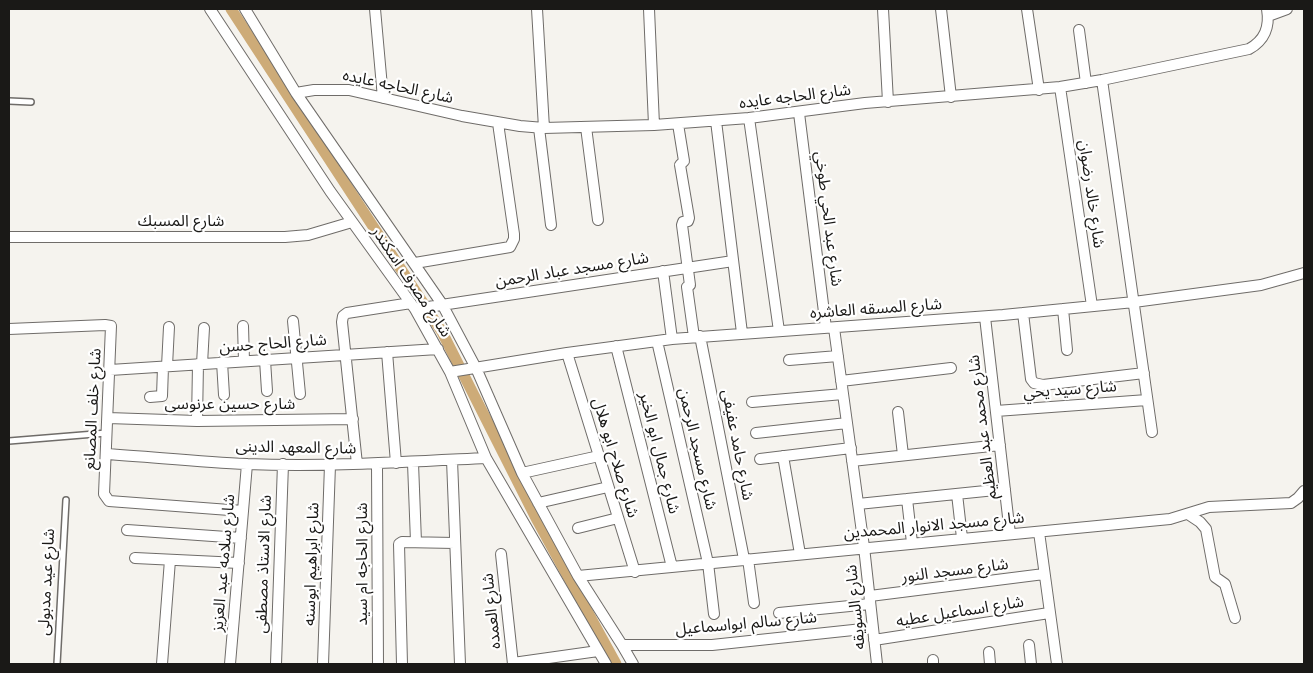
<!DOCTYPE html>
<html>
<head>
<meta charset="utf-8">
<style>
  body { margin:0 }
  #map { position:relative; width:1313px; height:673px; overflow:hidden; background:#f5f3ee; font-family:Arial,sans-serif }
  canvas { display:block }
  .frame { position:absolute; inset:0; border:10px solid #1a1917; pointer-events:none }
</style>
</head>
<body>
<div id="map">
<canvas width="1313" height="673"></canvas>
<div class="frame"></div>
</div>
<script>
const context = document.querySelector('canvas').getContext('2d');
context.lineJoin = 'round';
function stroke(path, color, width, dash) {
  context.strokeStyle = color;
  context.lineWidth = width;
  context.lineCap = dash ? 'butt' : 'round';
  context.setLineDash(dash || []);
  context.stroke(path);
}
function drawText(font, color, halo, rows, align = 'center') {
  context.font = font + ' Arial,"Noto Sans Arabic",sans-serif';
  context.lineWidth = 4.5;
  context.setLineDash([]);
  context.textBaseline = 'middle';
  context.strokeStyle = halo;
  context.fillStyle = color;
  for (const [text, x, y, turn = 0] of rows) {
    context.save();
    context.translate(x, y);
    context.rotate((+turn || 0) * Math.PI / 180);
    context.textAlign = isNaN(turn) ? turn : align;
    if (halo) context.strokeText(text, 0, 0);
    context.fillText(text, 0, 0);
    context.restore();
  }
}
stroke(new Path2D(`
  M231,9l211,323 94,186 80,146`), '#cdab78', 11);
const lane = new Path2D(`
  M9,101l22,1
  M9,441l98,-8
  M57,664l9,-164`);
const street = new Path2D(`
  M210,9l120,182 85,118 35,63 36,86 120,206
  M245,9l51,84 146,211 34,64 46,105 56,103 44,69 11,19
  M375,9l8,89
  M537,9l7,119
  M649,9l5,116
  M883,9l5,93
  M941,9l10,88
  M1027,9l12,81
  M1268,16l19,-7
  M1079,30l7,53
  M1102,80l50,352
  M1060,87l32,219
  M296,93l18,-3h35l113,26 58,10 24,2 110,-3 95,-7 116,-15 195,-16 42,-7 147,-31c16,-9 21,-22 18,-40
  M799,113l27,215
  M749,118l30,213
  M716,121l26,212
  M678,124l6,37 -4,4 9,53 -1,3 -5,1 -1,3 8,60 -3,2 7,50
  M586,127l12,93
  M539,128l12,97
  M9,237h276l23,-2 44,-13
  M415,263l95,-16 4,-8v-5l-16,-111
  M663,271l9,68
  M415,309l318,-48
  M1063,309l4,41
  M1023,313l8,66 3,4 9,2 101,-12
  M985,317l25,217
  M293,321l7,73
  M243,326l1,35
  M834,328l30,219 13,117
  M9,329l96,-4 6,1 -7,168 5,7 134,10
  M700,336l44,223
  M657,341l51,222 6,51
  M616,346l56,221
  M387,352l9,111
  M567,353l68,219
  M265,360l2,31
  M789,360l49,-4
  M222,362l2,33
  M202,364l2,-36
  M167,366l2,-39
  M110,370l328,-21
  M450,372l117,-19 105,-14 331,-24 131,-13 127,-17 43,-12
  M841,381l110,-13
  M150,397l12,-1 1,-29
  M752,402l91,-8
  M996,411l151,-11
  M898,412l5,43
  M108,418l89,3 156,-2
  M197,421l1,-57
  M756,433l91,-10
  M106,454c47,3 94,8 141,10 79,3 159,-2 239,-6
  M783,456l17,98
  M760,459l91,-11
  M452,460l8,204
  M852,461l148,-16
  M413,463l3,79
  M357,464l-15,-142 1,-6 4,-3 64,-10
  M377,464l1,200
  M522,473l77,-17
  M957,494l5,44
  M907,499l5,44
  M538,503l70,-16
  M858,504l147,-15
  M1188,514l12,8 6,7 9,48 10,7 10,34
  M578,528l40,-10
  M127,530l114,8
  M1039,532l18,132
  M501,554l12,110
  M135,558l104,5
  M748,559l6,44
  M578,576l592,-57 39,-12 82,-4 7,-5 6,-7
  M870,596l174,-22
  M779,613l91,-9
  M874,640l175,-27
  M622,645h90l160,-17
  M1029,645l2,19
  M989,652l1,12
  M933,660v4
  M513,663l85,-12
  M162,664l8,-104
  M230,664l17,-200
  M276,664l7,-200
  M323,664l7,-199
  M402,664l-3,-120 3,-2 53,1`);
stroke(lane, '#6f6c69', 8);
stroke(street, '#6f6c69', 12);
stroke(lane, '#fff', 5);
stroke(street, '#fff', 10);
drawText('16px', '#1a1917', '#fff', [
  ["شارع الحاجه عايده",398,87,12],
  ["شارع الحاجه عايده",795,97,-7],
  ["شارع خالد رضوان",1091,194,82],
  ["شارع عبد الحي طوخي",828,219,83],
  ["شارع المسبك",181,222],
  ["شارع مسجد عباد الرحمن",572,270,-9],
  ["شارع مصرف اسكندر",411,282,56],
  ["شارع المسقه العاشره",876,309,-4],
  ["شارع الحاج حسن",273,344,-4],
  ["شارع سيد يحي",1070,390,-4],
  ["شارع حسين عرنوسى",230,405],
  ["شارع خلف المصانع",93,409,-87],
  ["شارع محمد عبد العظيم",983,427,-97],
  ["شارع حامد عفيفى",737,445,79],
  ["شارع المعهد الدينى",296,448,1],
  ["شارع مسجد الرحمن",697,449,77],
  ["شارع جمال ابو الخير",659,453,76],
  ["شارع صلاح ابو هلال",615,458,73],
  ["شارع مسجد الانوار المحمدين",934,526,-5],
  ["شارع سلامه عبد العزيز",224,563,-85],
  ["شارع الاستاذ مصطفى",264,564,-88],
  ["شارع ابراهيم ابوسنه",312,564,-88],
  ["شارع الحاجه ام سيد",363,564,-90],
  ["شارع مسجد النور",955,571,-7],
  ["شارع عيد مدبولى",47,582,-87],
  ["شارع السويقه",856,607,-96],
  ["شارع العمده",492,611,-96],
  ["شارع اسماعيل عطيه",960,612,-9],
  ["شارع سالم ابواسماعيل",746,624,-5]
]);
</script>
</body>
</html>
